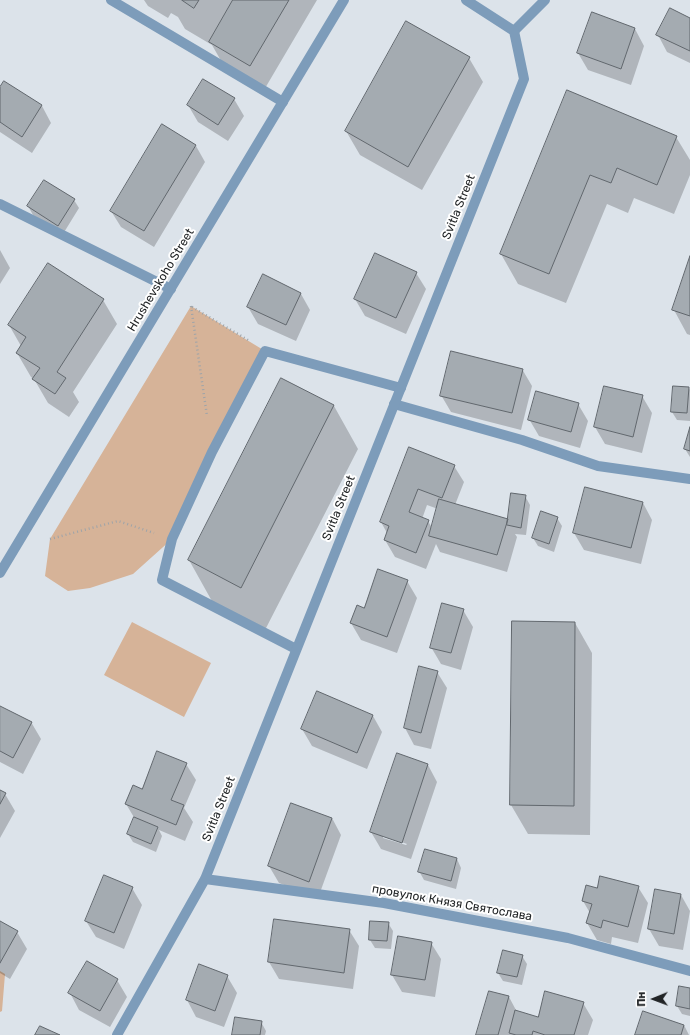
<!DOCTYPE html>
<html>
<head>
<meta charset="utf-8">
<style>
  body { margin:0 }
  #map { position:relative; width:690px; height:1035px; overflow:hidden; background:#dce3ea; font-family:Rubik,sans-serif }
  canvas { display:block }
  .north { position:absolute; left:634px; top:979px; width:40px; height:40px; -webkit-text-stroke:3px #fff; paint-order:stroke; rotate:269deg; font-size:11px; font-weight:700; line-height:16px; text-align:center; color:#212426 }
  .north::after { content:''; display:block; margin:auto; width:14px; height:18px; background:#212426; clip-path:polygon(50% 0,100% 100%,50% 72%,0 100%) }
</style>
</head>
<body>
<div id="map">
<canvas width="690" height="1035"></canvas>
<div class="north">Пн</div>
</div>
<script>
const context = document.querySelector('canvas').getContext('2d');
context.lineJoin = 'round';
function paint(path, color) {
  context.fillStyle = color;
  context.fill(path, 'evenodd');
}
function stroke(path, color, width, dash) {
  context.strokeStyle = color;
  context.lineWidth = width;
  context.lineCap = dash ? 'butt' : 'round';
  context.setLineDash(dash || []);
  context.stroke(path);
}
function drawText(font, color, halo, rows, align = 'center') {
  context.font = font + ' Rubik,sans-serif';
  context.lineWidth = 4;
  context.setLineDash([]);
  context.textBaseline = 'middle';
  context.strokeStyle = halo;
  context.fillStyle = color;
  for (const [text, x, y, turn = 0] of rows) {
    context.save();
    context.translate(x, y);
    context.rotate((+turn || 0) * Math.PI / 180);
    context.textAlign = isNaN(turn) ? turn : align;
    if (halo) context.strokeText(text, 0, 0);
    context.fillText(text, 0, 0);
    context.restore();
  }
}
paint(new Path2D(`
  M191,306l74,45 -93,188 -39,35 -43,14 -22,3 -23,-15 5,-37z
  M132,622l79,41 -27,54 -80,-42z
  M0,971l5,3 -3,37 -2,1z`), '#d6b398');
paint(new Path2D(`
  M144,0h173l-53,90 -40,-24 -12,-21 -27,-16 -7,-12 -7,-4 -3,5 -20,-12z
  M592,14l43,15 9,17 -13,39 -43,-15 -10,-17z
  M690,19v44l-23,-11 -9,-17z
  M469,58l14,24 -61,108 -62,-35 -14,-24z
  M4,83l38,23 9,17 -19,30 -32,-21v-43z
  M568,92l108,45 14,23v15l-16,39 -40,-16 -6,15 -21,-9 -41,99 -48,-19 -17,-30z
  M234,99l10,17 -16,25 -30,-19 -10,-17z
  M196,146l9,16 -51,85 -33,-20 -10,-16z
  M74,200l5,8 -16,26 -30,-19 -5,-9z
  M0,250l10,18 -10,16z
  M690,259v76l-3,-1 -13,-24z
  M416,273l10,16 -20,45 -41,-18 -10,-17z
  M301,294l9,16 -14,31 -38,-17 -10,-17z
  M103,300l14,24 -44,68 6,10 -10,15 -21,-14 -14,-24 -3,-2 -14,-24 4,-7 -12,-21z
  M522,369l10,17 -11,44 -70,-18 -10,-17z
  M281,379l53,27 24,43 -93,181 -52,-27 -24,-43z
  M605,387l37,9 10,17 -10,40 -37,-9 -10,-17z
  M689,388l1,2v31l-13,-1 -5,-8z
  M578,404l10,17 -8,27 -41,-12 -10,-17z
  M690,431v26l-5,-8z
  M410,448l44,18 10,16 -9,23 53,16 17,-25 5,9 -4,30 -11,-1 2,3 -10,35 -67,-20 -4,-8 -10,25 -31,-12 -10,-17 2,-7 -6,-11zM427,505l11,4 -6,19 -4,-7 -6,-2z
  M643,503l9,17 -11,44 -57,-14 -10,-17z
  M557,518l5,8 -8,26 -16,-6 -5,-8z
  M407,581l10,17 -20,55 -36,-13 -10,-17z
  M463,610l10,17 -12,43 -20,-6 -10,-17z
  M575,623l17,30 -2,182 -62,-1 -17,-29z
  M420,667l17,5 10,16 -16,61 -17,-4 -9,-17z
  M0,707l31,15 10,17 -18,35 -23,-12z
  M373,716l9,16 -15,37 -55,-23 -10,-17z
  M397,755l31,10 9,17 -26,77 -30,-10 -10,-17zM383,835l24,9 -1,1 -23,-7z
  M186,764l10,16 -12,28 9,14 -8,19 -26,-11 3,6 -6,16 -23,-10 -5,-8 7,-15 -9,-15 16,-14z
  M0,791l5,3 10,17 -15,27z
  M332,818l9,17 -23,63 -39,-15 -10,-17z
  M457,859l4,9 -5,21 -32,-9 -5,-9z
  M638,887l10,16 -10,40 -26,-6 -1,7 -14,-4 -10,-17 3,-10 -7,-12 14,-11z
  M132,888l10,17 -18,44 -28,-12 -10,-16z
  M681,895l9,16 -7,39 -24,-4 -10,-17z
  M0,922l17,10 10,17 -17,30 -10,-6z
  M388,923l5,8 -2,18 -16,-1 -5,-8z
  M349,930l10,16 -6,43 -74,-10 -10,-17z
  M431,943l10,16 -6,38 -33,-5 -10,-17z
  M522,956l5,8 -5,21 -19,-4 -5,-8z
  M227,976l10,17 -13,34 -28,-10 -9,-17z
  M117,980l10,17 -17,30 -31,-17 -9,-17z
  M690,989v27l-8,-2 -5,-8z
  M509,997l8,15 21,6 45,-15 10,17 -5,15h-111z
  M261,1022l5,9 -1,4h-32z
  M684,1025l5,10h-53z`), '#0003');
const building = new Path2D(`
  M182,0h17l-5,8z
  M233,0h56l-39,66 -41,-24z
  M670,8l20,10v33l-34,-16z
  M592,12l43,16 -14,41 -44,-16z
  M406,21l64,36 -62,110 -63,-36z
  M203,79l32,19 -17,27 -31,-20z
  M4,81l38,24 -20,32 -22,-15v-35z
  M567,90l110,46 -20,49 -40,-17 -6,15 -21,-8 -41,99 -49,-20z
  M162,124l34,21 -52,86 -34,-20z
  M44,180l31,19 -17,27 -31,-20z
  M375,253l42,19 -21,46 -42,-19z
  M690,256v60l-18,-6z
  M48,263l56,36 -47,73 9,6 -11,16 -23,-15 8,-11 -24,-15 10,-16 -18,-12z
  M263,274l38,19 -15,32 -39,-18z
  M451,351l72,18 -11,44 -72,-17z
  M281,378l53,27 -93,183 -53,-28z
  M604,386l39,9 -10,42 -39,-10z
  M673,386l16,1 -2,26 -16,-1z
  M536,391l43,12 -8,29 -43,-12z
  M690,427v24l-6,-2z
  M409,447l46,18 -13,33 -24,-9 -9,23 20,8 -13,33 -32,-13 5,-14 -9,-4z
  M585,487l58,15 -12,46 -58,-15z
  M511,493l15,2 -5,33 -14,-3z
  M439,499l69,20 -11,36 -68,-19z
  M541,511l17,6 -9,27 -17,-6z
  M378,569l30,11 -21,57 -37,-14 7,-18 7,3z
  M442,603l22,6 -13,44 -21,-5z
  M512,621l63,1 -1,184 -64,-1z
  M419,666l19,5 -17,62 -17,-5z
  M317,691l56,24 -16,38 -56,-24z
  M0,706l32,16 -19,36 -13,-7z
  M157,751l30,12 -16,37 13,5 -8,20 -51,-21 8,-19 9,4z
  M397,753l31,11 -26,79 -32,-11z
  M0,790l6,3 -6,11z
  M291,803l41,15 -23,64 -41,-16z
  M134,817l24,10 -7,17 -24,-10z
  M425,849l32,9 -6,23 -33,-9z
  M104,875l29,12 -19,46 -29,-12z
  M600,876l39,10 -11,41 -25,-7 -2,8 -15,-5 6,-19 -10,-3 4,-16 11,3z
  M655,889l26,5 -7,40 -26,-5z
  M274,919l76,10 -6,44 -76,-11z
  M0,921l18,10 -18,32z
  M370,921l19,1 -2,19 -18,-1z
  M398,936l34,6 -7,38 -34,-5z
  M503,950l20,5 -6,22 -20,-4z
  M87,961l31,18 -18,32 -32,-18z
  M199,964l29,11 -13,36 -29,-11z
  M679,986l11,2v21l-14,-3z
  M489,991l20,5 -11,39h-22z
  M545,991l39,11 -10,33h-29l-12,-4 -1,4h-16l-7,-2 6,-23 23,7z
  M643,1011l41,14 -3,10h-46z
  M235,1017l27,4 -2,14h-28z
  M40,1026l20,9h-25z`);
paint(building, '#a4abb1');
stroke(building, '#61676d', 1);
stroke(new Path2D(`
  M191,306l16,110
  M192,307l56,33
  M50,539l68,-18 36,12`), '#9ea4a9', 2.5, [1, 3]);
stroke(new Path2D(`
  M111,0l172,102
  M514,31l31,-31
  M0,204l171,85
  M394,404l128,36 76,26 92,13
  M296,649l-134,-69 10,-41 40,-87 53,-101 136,37`), '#7d9cba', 10);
stroke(new Path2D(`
  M205,879l179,24 184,35 122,33
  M117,1035l88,-156 319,-800 -10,-48 -48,-31`), '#7d9cba', 10);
stroke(new Path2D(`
  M0,573l344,-573`), '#7d9cba', 10);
drawText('12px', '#212426', '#fff', [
  ["Svitla Street",459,207,-68],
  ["Hrushevskoho Street",161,280,-59],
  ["Svitla Street",339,508,-68],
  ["Svitla Street",219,809,-68],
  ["провулок Князя Святослава",452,903,10]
]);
</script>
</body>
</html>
